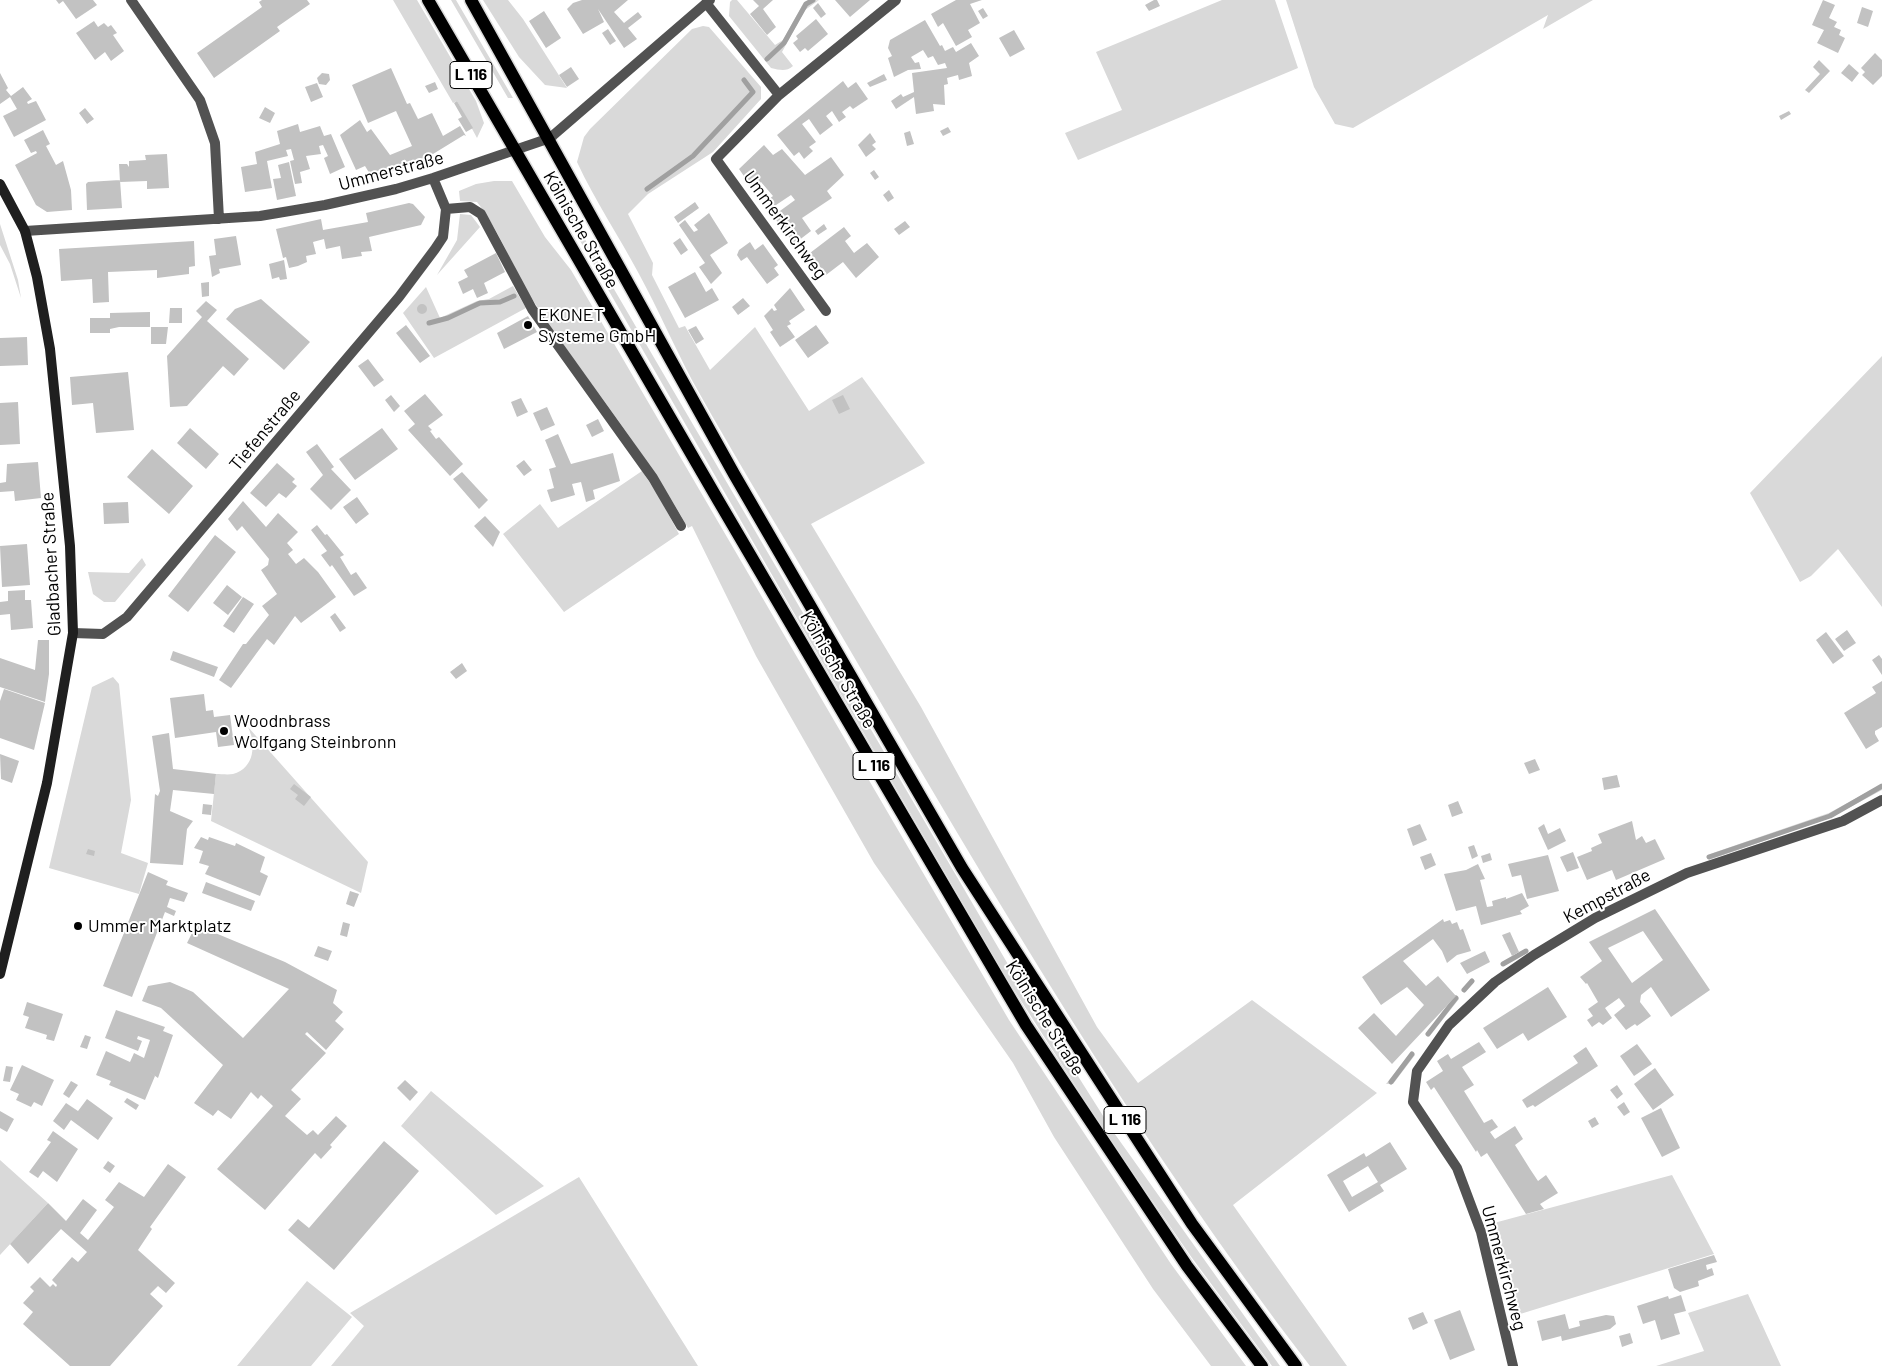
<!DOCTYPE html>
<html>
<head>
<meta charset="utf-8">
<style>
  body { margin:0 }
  canvas { display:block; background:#fff }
</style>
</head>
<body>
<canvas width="1882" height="1366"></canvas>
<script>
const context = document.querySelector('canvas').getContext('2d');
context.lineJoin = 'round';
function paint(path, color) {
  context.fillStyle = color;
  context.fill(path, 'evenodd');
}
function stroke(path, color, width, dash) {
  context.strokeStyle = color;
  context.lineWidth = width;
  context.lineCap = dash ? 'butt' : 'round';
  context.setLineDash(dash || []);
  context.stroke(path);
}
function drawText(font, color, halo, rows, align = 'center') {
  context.font = font + ' Barlow,sans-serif';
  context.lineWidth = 4;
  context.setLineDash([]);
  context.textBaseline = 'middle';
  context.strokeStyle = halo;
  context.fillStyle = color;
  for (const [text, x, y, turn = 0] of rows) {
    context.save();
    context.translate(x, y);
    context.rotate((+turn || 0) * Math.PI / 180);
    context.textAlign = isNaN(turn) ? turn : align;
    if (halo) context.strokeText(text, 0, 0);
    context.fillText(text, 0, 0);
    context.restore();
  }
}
paint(new Path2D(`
  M393,0h24l59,101 8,22 -7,15 -20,-37 -4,2z
  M451,0h5l57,98h-5z
  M483,0h25l15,19 44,69 -22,-3 -26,-28z
  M732,0h5l38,45 8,-5 21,-38 15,-2 -14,10 -23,42 11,14c-7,6 -13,4 -22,2l-42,-52 1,-14z
  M1222,0h53l23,68 -220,92 -13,-27 57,-23 -26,-58z
  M1286,0h307l-50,29 5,-14 -195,113 -18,-4 -21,-37z
  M703,26l6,1 52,60v12l-48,53 -65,42 -20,20 25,49 -1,12 27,53 6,-2 25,44 45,-43 54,84 53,-34 63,86 -114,61 110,183 176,320 41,56 114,-83 125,93 -144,112 114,161h-37c-174,-227 -319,-474 -463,-721 -51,-88 -105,-175 -154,-263 -19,-36 -35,-73 -54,-108 -20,-38 -44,-73 -62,-112l7,-25 6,-8 102,-100z
  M548,176l468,802 96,152 168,236h-8l-80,-108 -81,-117 -104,-162 -197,-338 -266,-463z
  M494,181h18l33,56 26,33 438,750 162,244 75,102h-35l-58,-77 -99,-152 -41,-74 -139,-200 -118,-207 -64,-130 -4,2c-44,-79 -102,-148 -152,-223 -22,-33 -34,-71 -59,-103l-17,-1 -1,-10 17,-7z
  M460,214l11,1 9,12 -43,48 20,-35z
  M0,224l18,56 3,18 -11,-34 -10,-19z
  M513,286l13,22 -92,50 -31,-45 23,-26 14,31 37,-17 12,-2z
  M1882,356v251l-44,-58 -27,27 -11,6 -50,-89z
  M642,471l16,24 21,39 -115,78 -61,-78 37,-30 18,24z
  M142,558l4,7 -31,37h-11l-11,-8 -5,-22 41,1z
  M113,677l6,7 12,116 -10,53 27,10 -9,31 -90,-26 43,-181z
  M248,727l120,135 -7,31 -150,-72 5,-47c5,0 12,1 17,0 22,-6 23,-30 15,-47z
  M1882,784v6l-52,28 -121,42 -2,-5 122,-42z
  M1456,996l3,3 -30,38 -3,-4z
  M1411,1052l4,3 -22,29h-7z
  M431,1091l113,95 -48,29 -95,-89z
  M0,1160l48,43 -48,52z
  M1672,1175l42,79 -197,61 -23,-92z
  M579,1177l119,189h-367l33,-40 -14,-13z
  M307,1281l45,36 -41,49h-74z
  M1748,1294l33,72h-125l48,-15 -16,-38z`), '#d9d9d9');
stroke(new Path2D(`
  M767,59l17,-16 22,-39 7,-4
  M647,189l46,-33 60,-64 -9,-12
  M429,323l19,-5 32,-15 20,-1 14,-6
  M1709,857l121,-41 52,-30
  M1503,964l23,-13
  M1464,990l8,-9
  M1428,1034l28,-36
  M1391,1082l21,-28`), '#a0a0a0', 5);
paint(new Path2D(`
  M56,0h37l4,5 -21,14 -13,-18 -4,3z
  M262,0h45l3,4 -33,23 3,4 -66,47 -17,-25 65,-46 -3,-5z
  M582,0h46l-14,12 10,11 14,-11 4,5 -14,11 9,11 -13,9 -26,-39 6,13 -21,12 -16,-25 6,-6z
  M753,0h20l-10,9 13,18 -9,8 -17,-21 9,-8z
  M835,0h35l-20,17z
  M956,0h26l-12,4 10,19 -12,7 4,7 -16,9 -13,-23 -5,4 -7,-13z
  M1154,0h3l3,6 -11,5 -4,-6z
  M1823,0l12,5 -6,13 8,4 -3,5 7,3 -2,5 6,3 -7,15 -21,-10 7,-13 -12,-5z
  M818,3l8,11 -5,4 -8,-10z
  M1862,7l11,4 -5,16 -11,-4z
  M983,8l5,8 -5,3 -5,-8z
  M544,11l17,27 -15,10 -17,-27z
  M816,19l12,15 -20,17 -3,-3 -5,4 -7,-9 5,-4 -2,-3z
  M925,20l15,26 2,-1 3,6 8,-4 3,5 15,-9 8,13 -10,7 3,13 -13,4 -1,-5 -11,3 1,6 -4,1 1,20 -12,-1 1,7 -18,3 -2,-17 -18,12 -5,-8 10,-7 2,3 11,-5 -2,-19 35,-5 -2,-5 -7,2 -5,-9 -5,2 -5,-8 -12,7 4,6 4,-1 2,7 -13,1 -14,7 -6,-19 4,-2 -4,-8 2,-8z
  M94,21l4,6 6,-4 4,4 3,-2 6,8 -4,2 11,16 -13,10 -6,-9 -10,8 -19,-27z
  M608,29l8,12 -6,4 -8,-12z
  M1014,30l11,19 -15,8 -11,-19z
  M1875,53l7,7v16l-9,9 -11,-10 3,-3 -4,-4z
  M1819,60l11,11 -21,22 -4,-3 15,-16 -7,-7z
  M1849,64l10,9 -7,9 -11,-9z
  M571,67l8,12 -12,8 -8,-12z
  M391,68l16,36 3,-1 8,16 14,-6 11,23 17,-10 6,10 -2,-1 -31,19 -60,25 -8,-13 -9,4 -16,-35 20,-15 7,12 4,-3 19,26 22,-9 -16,-35 -28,12 -16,-38z
  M0,73l8,15 -2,2 5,6 12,-9 9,12 -5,3 1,2 8,-3 10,19 -32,17 -11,-21 14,-7 -7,-12 -10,7z
  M322,73l7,1 1,6 -4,5 -7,-1 -2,-6z
  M884,74l3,6 -17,7 -3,-4z
  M843,81l5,7 8,-6 12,17 -15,10 -3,-3 -8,6 4,5 -7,5 -7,-11 -6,5 7,9 -13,10 -11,-16 -7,5 14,18 -7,5 4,4 -9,8 -5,-7 -5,4 -17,-21z
  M435,82l3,7 -9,4 -4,-7z
  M317,83l6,14 -12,5 -6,-15z
  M457,101l16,27 -7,4 -8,-13 4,-2 -8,-14z
  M265,107l10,6 -5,10 -11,-5z
  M85,108l9,11 -7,5 -8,-11z
  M1789,111l2,3 -10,6 -2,-4z
  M298,124l2,8 20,-6 4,10 7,-2 14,33 -15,7 -6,-16 4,-2 -5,-11 -4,1 2,8 -15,2 4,13 -10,3 2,11 -7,1 -5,-23 4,-1 -3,-11 -5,1 2,6 -21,5 5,27 -27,4 -4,-25 16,-3 -2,-12 25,-8 -3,-13z
  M948,127l3,5 -8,4 -3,-5z
  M43,130l7,14 -4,2 10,19 7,-4 8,29 1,20 -25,2 -11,-7 -21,-40 22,-12 -1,-2 -5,2 -7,-13z
  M910,131l4,13 -7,2 -3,-13z
  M870,133l6,9 -4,3 4,4 -10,8 -8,-12z
  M764,145l9,10 9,-6 23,26 26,-18 13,18 -17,16 5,7 -30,20 9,13 -17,13 -21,-28 22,-16 -4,-5 -21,14 -5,-7 8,-6 -12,-14 -8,7 -14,-20z
  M167,154l2,34 -22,1v-8l-27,1 -1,-18h8l2,3v-6l17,-1 -1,-5z
  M289,162l7,34 -19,4 -4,-21 8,-1 -3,-13z
  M874,170l5,7 -4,3 -5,-7z
  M120,180l2,28 -35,2 -1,-26 2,-2z
  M889,190l5,8 -6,4 -5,-7z
  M695,202l4,6 -21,15 -4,-6z
  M409,203l4,1 12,13 -4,8 -52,12 3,14 -11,1 1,4 -20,3 -2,-13 -14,3 -2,-10 -11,3 3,12 -10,2 1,6 -9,4 -9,2 -3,-11 -3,1 -7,-29 45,-10 2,11 45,-8 -2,-9z
  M709,213l19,30 -18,12 12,18 -11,11 -12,-17 6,-4 -26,-38 6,-5 9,12 4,-2 -4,-5z
  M905,221l5,6 -11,8 -5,-6z
  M824,224l3,5 -9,6 -3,-4z
  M844,227l7,9 -6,5 9,12 13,-10 12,14 -23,21 -13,-16 -17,13 -16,-22z
  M236,236l5,29 -22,4 1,4 -8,4 -3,-21 7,-1 -2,-16z
  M680,238l8,12 -7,5 -8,-12z
  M194,241l1,25 -6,1v7l-32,4v-8l-49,2 1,30 -16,1 -1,-24 -31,2 -2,-32z
  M750,242l5,8 8,-6 15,21 -4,3 5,7 -12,9 -20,-27 -6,4 -4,-6 2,-5z
  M496,253l9,19 -21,11 4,10 -11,5 -4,-9 -10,5 -5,-12 10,-5 -4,-7z
  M284,260l3,19 -7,1 -1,-3 -7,2 -3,-15z
  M695,272l11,20 6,-4 7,12 -34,18 -17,-31z
  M209,282v14l-7,1 -1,-14z
  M790,288l15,22 -16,11 2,3 -4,2 8,11 -15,10 -10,-15 3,-2 -9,-14 8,-8 2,3 3,-1 -3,-5z
  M743,298l7,8 -12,9 -6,-8z
  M261,299l49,43 -26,28 -58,-51 9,-10z
  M206,301l11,9 -10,11 42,38 -15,17 -11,-10 -36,40 -17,1 -3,-51 35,-39 -6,-6z
  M417 309a5 5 0 1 1 10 0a5 5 0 1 1-10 0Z
  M170,308h12v15h-13z
  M150,312v15h-31l-9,2v4h-20v-15h20v-5z
  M528,316l9,16 -33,17 -7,-16z
  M406,325l24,31 -10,7 -24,-30z
  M816,325l13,18 -21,15 -13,-18z
  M696,326l8,13 -8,5 -8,-14z
  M151,327h17l-2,17h-15z
  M27,337l1,28 -28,1v-28z
  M368,359l16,21 -10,7 -16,-21z
  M128,372l6,58 -38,3 -3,-30 -21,2 -2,-28z
  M425,394l18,21 -15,11 4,4 -2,1 6,8 3,-2 24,27 -13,12 -42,-46 7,-6 -11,-13z
  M391,395l9,11 -6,6 -9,-12z
  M843,395l7,14 -11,5 -7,-14z
  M521,398l7,14 -11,5 -6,-15z
  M18,402l2,42 -20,1v-42z
  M547,407l8,18 -14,6 -8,-18z
  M598,419l6,12 -12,6 -6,-12z
  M190,428l29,26 -13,15 -29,-26z
  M382,428l16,21 -43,31 -16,-21z
  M558,434l13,30 42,-11 7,28 -27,9 2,9 -9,3 -5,-20 -9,2 3,11 -24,7 -4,-12 7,-2 -5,-19 7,-2 -11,-27z
  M317,444l17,23 -3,2 20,21 -20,20 -21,-21 13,-14 -17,-23z
  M152,449l41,37 -24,28 -42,-37z
  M524,460l8,10 -8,6 -8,-10z
  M38,462l3,36 -26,3 -1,-10 -14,1v-9l6,-1 1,-18z
  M277,463l18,16 -3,3 5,4 -11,12 -7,-5 -13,14 -16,-14z
  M462,472l26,28 -9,9 -26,-30z
  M357,497l12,17 -13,10 -13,-17z
  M243,501l23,26 12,-14 20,19 -11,11 6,7 -5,4 8,10 8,-6 14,14 18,25 -35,26 -6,-7 -21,29 -7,-6 -36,49 -12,-8 24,-36h3l23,-29 -7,-9 15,-12 -16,-24 7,-5 1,-6 -27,-33 -5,5 -9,-12z
  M128,502l1,21 -25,1 -1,-21z
  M485,516l15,16 -7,15 -19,-21z
  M317,525l8,10 2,-1 17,21 -4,2 11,18 5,-3 11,16 -13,8 -22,-31 -2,2 -9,-12 6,-4 -16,-21z
  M215,535l21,17 -48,60 -20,-16z
  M27,544l3,41 -28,2 -2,-41z
  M227,585l15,12 -14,18 -15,-12z
  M25,590v10h6l2,28 -22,2 -1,-16 -10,1v-13l8,-1v-10z
  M243,597l11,7 -20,29 -11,-7z
  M335,613l11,15 -6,4 -10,-15z
  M1847,630l9,13 -12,8 -9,-12z
  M1826,632l18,24 -11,8 -17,-24z
  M38,640h11v34l-4,28 -45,-15v-29l35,12z
  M173,651l45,16 -4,10 -44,-17z
  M1879,655l3,4v16l-10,-15z
  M462,663l5,8 -11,8 -6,-7z
  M1882,681v46l-7,4v3l4,7 -13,8 -22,-36 32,-20 -4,-6z
  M4,689l41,14 -11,47 -34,-12v-37z
  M204,694l2,17 7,-1 1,7 16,-2 4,30 -16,2 -2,-15 -41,6 -5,-40z
  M169,733l4,36 43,5 -2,20 -41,-4 -3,21 23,10 -6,8 -4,36 -33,-2 5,-69 3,2 2,-5 -8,-55z
  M0,754l19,7 -7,22 -11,-4z
  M1535,759l5,11 -11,4 -5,-11z
  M1617,775l3,12 -16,3 -2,-12z
  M294,784l17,13 -7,9 -9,-7 3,-4 -8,-6z
  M1458,801l5,12 -11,4 -4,-12z
  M203,804l9,1 -1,10 -9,-1z
  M1632,821l4,19 6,-4 4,7 9,-4 10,20 -49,21 -4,-10 -25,10 -10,-23 15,-6 -1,-3 11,-5 -4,-9z
  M1420,824l7,16 -14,6 -6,-17z
  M1544,824l4,10 12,-6 6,13 -18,9 -10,-22z
  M201,837l7,3 1,-3 26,9 1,-3 29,14 -5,15 8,4 -8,20 -55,-22 4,-8 -10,-3 4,-12 -9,-3z
  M1474,845l4,11 -6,3 -4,-12z
  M88,849l7,2 -1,5 -8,-2z
  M1573,852l6,16 -12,4 -7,-15z
  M1431,853l5,12 -11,5 -5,-13z
  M1490,853l2,7 -9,3 -2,-7z
  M1548,855l11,36 -32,8 -6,-24 -9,2 -4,-13z
  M1478,864l7,15 -5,1 7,27 6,-1 -1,-5 14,-4v2l16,-6 7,13 -9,5 2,3 -41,11 -5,-19 -20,5 -12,-37 22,-4z
  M148,872l20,9 -2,4 22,8 -4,9 -14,-4 -3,9 9,4 -2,5 -9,-4 -33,85 -29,-11z
  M206,882l49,19 -4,10 -49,-18z
  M350,891l9,3 -5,13 -8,-3z
  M1655,909l55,81 -39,27 -20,-30 -10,8 -1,7 11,14 -14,10 -2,-2 -9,6 -12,-15 11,-9 -6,-8 -14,10 7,10 -9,7 -4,-3 -7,5 -5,-7 6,-4 -5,-7 10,-7 -11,-19 -1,1 -6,-7 22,-16 -13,-19zM1643,931l20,29 -31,23 -24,-35z
  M1443,919l1,3 6,-2 2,4 5,-2 3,8 3,-1 8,22 -14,4 -10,8 -5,-12 -9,-12 -30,22 23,25 12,-10 18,20 -64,68 -34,-36 16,-15 22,23 28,-31 -17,-18 -26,18 -19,-28z
  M343,922l7,2 -3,13 -7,-2z
  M196,925l89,37 52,28 -4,13 10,9 -8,9 9,8 -18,21 -19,-18 -2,2 21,19 -35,37 10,9 -16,17 22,19 6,-5 5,5 18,-19 11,10 -17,19 2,2 -11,12 -6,-6 -50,57 -48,-41 56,-63 -12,-11 -3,4 -7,-7 -20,27 -13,-9 -5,6 -19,-13 29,-38 -62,-57 -19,-7 6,-15 22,-4 23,10 50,46 46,-49 -102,-46z
  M1510,932l9,20 -7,4 -10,-21z
  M318,946l14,5 -4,10 -14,-5z
  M1485,951l5,11 -23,12 -7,-11z
  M1548,987l19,30 -39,24 -5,-8 -26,16 -14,-21z
  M27,1002l36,12 -9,27 -8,-2 1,-4 -22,-7 4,-11 -6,-2z
  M116,1010l49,17 -2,4 10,4 -15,43 -10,-7 7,5 -10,24 -36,-15 2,-4 -15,-6 10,-24 24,11 4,-9 10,5 6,-18 -12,-4 -1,3 5,2 -4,10 -33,-13z
  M85,1035l6,2 -4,12 -7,-2z
  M1479,1042l7,10 -24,15 12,18 -10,6 20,32 8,-4 6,8 -8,5 5,7 20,-13 8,13 -8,6 15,24 8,12 8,-6 12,18 -18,11 4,5 -18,5 -39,-61 -6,4 -4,-7 -1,2 -42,-65 -3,3 -5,-8 17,-11 -6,-10 11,-7 3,5z
  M1637,1044l15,20 -18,12 -14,-20z
  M1586,1047l12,19 -63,41 -2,-2 -6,3 -5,-8 56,-37 -5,-7z
  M22,1065l32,15 -12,26 -8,-4 -3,5 -15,-7 3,-6 -9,-4z
  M6,1066l7,1 -3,15 -7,-1z
  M1655,1068l19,27 -21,15 -19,-26z
  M405,1080l13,12 -8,9 -13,-13z
  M71,1081l7,4 -9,13 -6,-4z
  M1617,1085l6,9 -6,5 -7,-9z
  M127,1098l12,7 -3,5 -12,-8z
  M87,1099l26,19 -15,22 -27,-20 -7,10 -11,-9 13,-18 12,8z
  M1624,1102l6,10 -6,4 -7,-9z
  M1661,1108l19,40 -18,9 -21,-39z
  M0,1111l14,8 -7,13 -7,-4z
  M1595,1117l4,7 -7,4 -4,-7z
  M53,1131l25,18 -21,33 -14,-11 -5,7 -9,-6 22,-30 -4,-2z
  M384,1141l35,30 -85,99 -46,-40 10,-11 11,9z
  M1390,1142l17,27 -27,16 4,6 -35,21 -22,-37 37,-22 2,4zM1368,1166l10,16 -26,15 -9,-16z
  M108,1161l7,5 -5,7 -7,-5z
  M168,1164l18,13 -36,50 2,2 -14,21 37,33 -9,10 -8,-7 -8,8 13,12 -53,60h-40l-47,-42 10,-12 -10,-9 11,-12 -4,-4 10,-10 10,10 3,-3 3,3 1,-2 -5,-5 20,-23 6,5 9,-10 -26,-23 -33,35 -18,-20 38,-41 18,18 17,-22 14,11 -17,23 8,7 26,-33 -9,-7 14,-18 25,15z
  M1714,1255l3,7 -11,3 1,5 5,-2 2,7 -16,6 1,5 -19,6 -6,-4 -6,-19z
  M1681,1295l5,16 -12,3 6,20 -19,6 -6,-20 -12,4 -6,-18 31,-10 1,3z
  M1460,1310l15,40 -25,10 -16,-40z
  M1423,1312l5,11 -15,7 -5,-12z
  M1565,1314l4,15 11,-3 -1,-5 27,-6 8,1 2,8 -6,5 -48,12 -1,-5 -19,5 -5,-20z
  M1630,1333l3,10 -11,4 -3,-11z`), '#c2c2c2');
const primary = new Path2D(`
  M428,0l290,500 308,525 161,241 75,100
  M471,0l263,474 228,394 230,356 104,142`);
stroke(primary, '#dbdbdb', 15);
stroke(new Path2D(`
  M131,0l69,100 15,43 4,76
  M706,3l73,92 117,-95
  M779,95l-63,64 110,152
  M446,209l24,-2 11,7 51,95 121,169 28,48
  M25,231l235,-15 65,-11 71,-16 37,-11 117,-40 160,-138
  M73,633l30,1 24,-17 272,-320 36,-48 8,-12 3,-28 -13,-31
  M1513,1366l-32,-134 -24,-64 -44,-66 4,-31 32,-46 46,-43 39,-27 61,-37 92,-45 156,-52 39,-21`), '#525252', 10);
stroke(new Path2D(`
  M0,184l25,47 12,46 13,72 20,197 3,87 -26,150 -47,191`), '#1f1f1f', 10);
stroke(primary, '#000', 12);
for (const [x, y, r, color] of [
  [528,325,5,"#000"],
  [224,731,5,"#000"],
  [78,926,5,"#000"]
]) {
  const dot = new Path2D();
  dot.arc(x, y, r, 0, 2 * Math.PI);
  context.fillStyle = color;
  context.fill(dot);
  stroke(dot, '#fff', 2);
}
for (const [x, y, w] of [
  [471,75,42],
  [874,766,42],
  [1125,1120,42]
]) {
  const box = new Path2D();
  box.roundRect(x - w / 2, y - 13.5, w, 27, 4);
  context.fillStyle = '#fff';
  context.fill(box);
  stroke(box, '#000', 1);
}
drawText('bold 16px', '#000', null, [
  ["L 116",471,75],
  ["L 116",874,766],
  ["L 116",1125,1120]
]);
drawText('18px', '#000', '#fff', [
  ["Ummerstraße",391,171,-15],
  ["Ummerkirchweg",785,225,54],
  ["Kölnische Straße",581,230,60],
  ["Tiefenstraße",265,430,-50],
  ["Gladbacher Straße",51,564,-93],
  ["Kölnische Straße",838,670,60],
  ["Kempstraße",1607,896,-28],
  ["Kölnische Straße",1045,1018,58],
  ["Ummerkirchweg",1504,1268,75]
]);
drawText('18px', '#000', '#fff', [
  ["EKONET",538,315],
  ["Systeme GmbH",538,336],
  ["Woodnbrass",234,721],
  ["Wolfgang Steinbronn",234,742],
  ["Ummer Marktplatz",88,926]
], 'left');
</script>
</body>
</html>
